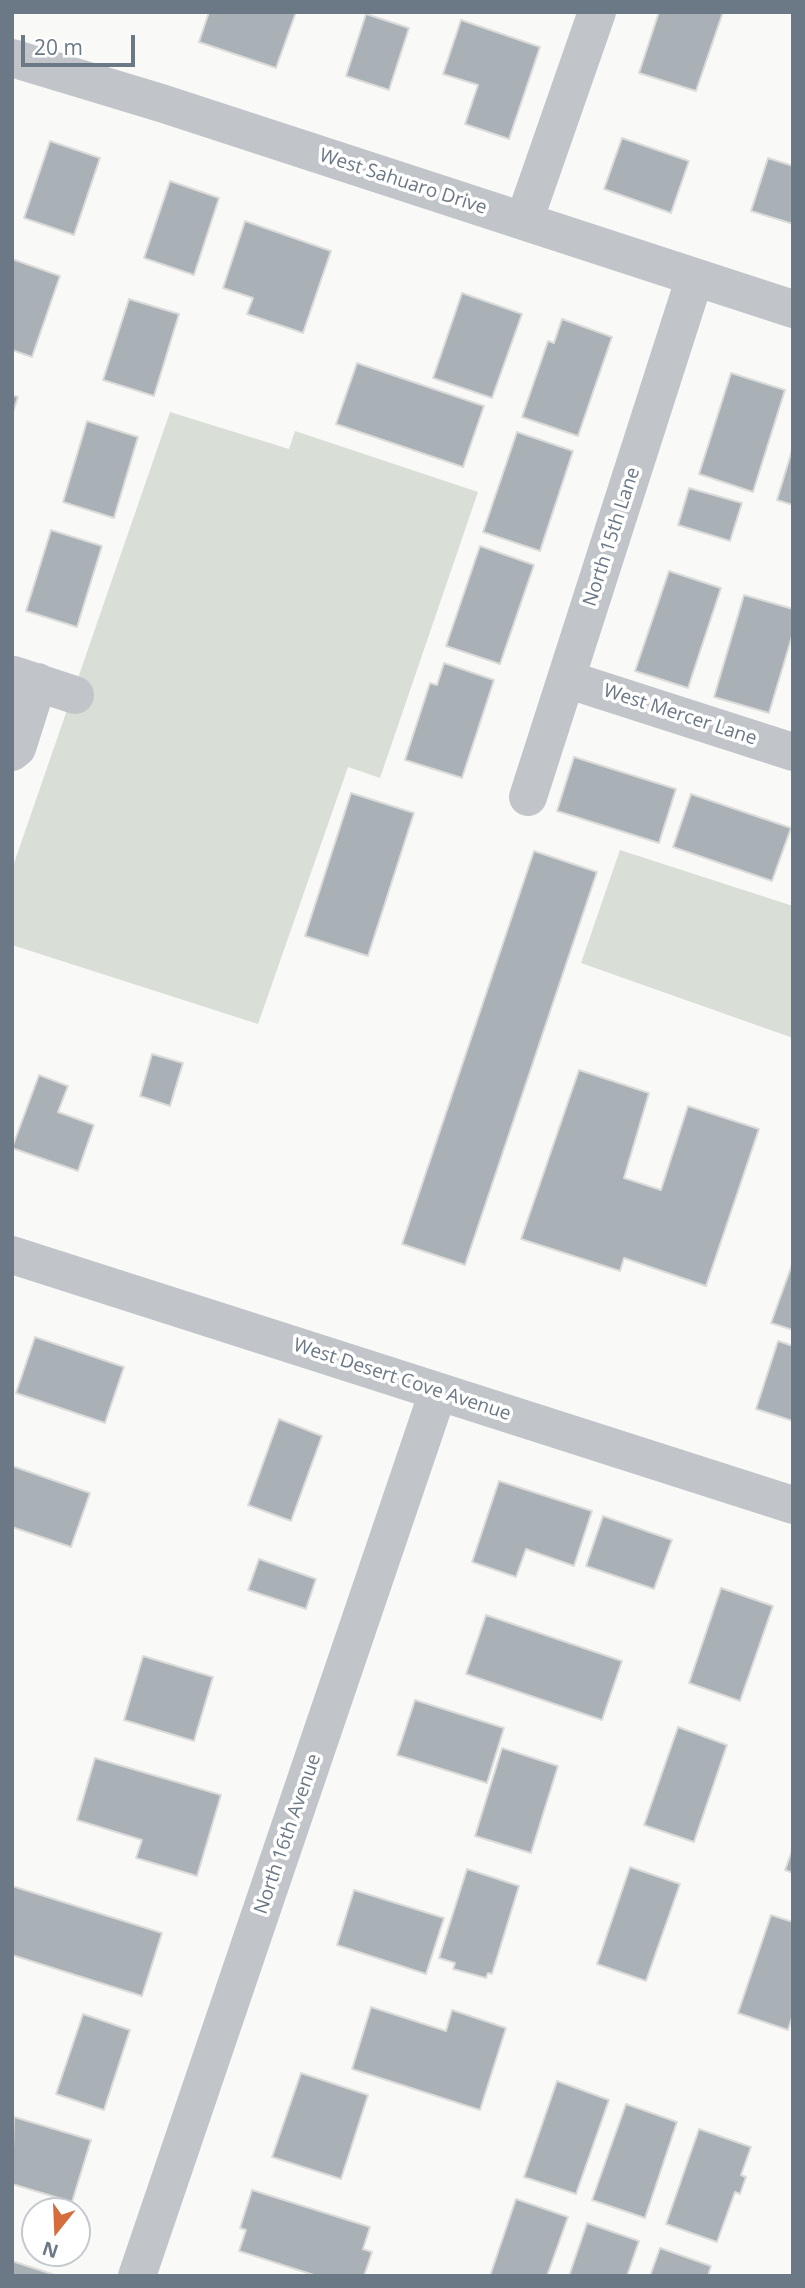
<!DOCTYPE html>
<html>
<head>
<meta charset="utf-8">
<style>
  body { margin:0 }
  #map { position:relative; width:805px; height:2288px; overflow:hidden; background:#f9faf8; font-family:"Open Sans",sans-serif }
  canvas { display:block }
  .frame { position:absolute; inset:0; border:14px solid #6b7886; pointer-events:none }
  .north { position:absolute; left:21px; top:2197px; width:70px; height:70px; box-sizing:border-box; background:#fff; border:2px solid #c4c9cf; border-radius:50%; rotate:198deg; font-size:19px; font-weight:700; line-height:28px; text-align:center; color:#6b7886 }
  .north::after { content:''; display:block; margin:auto; width:24px; height:32px; background:#d56d3c; clip-path:polygon(50% 0,100% 100%,50% 72%,0 100%) }
  .scale { position:absolute; left:21px; top:35px; width:114px; height:32px; box-sizing:border-box; border:4px solid #6b7886; border-top:0; padding-left:9px; font-size:21px; line-height:24px; white-space:nowrap; color:#6b7886; -webkit-text-stroke:5px #fff; paint-order:stroke }
</style>
</head>
<body>
<div id="map">
<canvas width="805" height="2288"></canvas>
<div class="frame"></div>
<div class="north">N</div>
<div class="scale">20 m</div>
</div>
<script>
const context = document.querySelector('canvas').getContext('2d');
context.lineJoin = 'round';
function paint(path, color) {
  context.fillStyle = color;
  context.fill(path, 'evenodd');
}
function stroke(path, color, width, dash) {
  context.strokeStyle = color;
  context.lineWidth = width;
  context.lineCap = dash ? 'butt' : 'round';
  context.setLineDash(dash || []);
  context.stroke(path);
}
function drawText(font, color, halo, rows, align = 'center') {
  context.font = font + ' "Open Sans",sans-serif';
  context.lineWidth = 7;
  context.setLineDash([]);
  context.textBaseline = 'middle';
  context.strokeStyle = halo;
  context.fillStyle = color;
  for (const [text, x, y, turn = 0] of rows) {
    context.save();
    context.translate(x, y);
    context.rotate((+turn || 0) * Math.PI / 180);
    context.textAlign = isNaN(turn) ? turn : align;
    if (halo) context.strokeText(text, 0, 0);
    context.fillText(text, 0, 0);
    context.restore();
  }
}
paint(new Path2D(`
  M170,412l119,37 6,-18 183,61 -98,286 -32,-11 -90,257 -246,-79v-76z
  M620,850l173,56v132l-212,-75z`), '#d9ded7');
const building = new Path2D(`
  M209,12h87l-20,56 -77,-26z
  M659,12h64l-27,79 -57,-18z
  M366,14l43,14 -20,62 -43,-14z
  M461,20l79,27 -31,92 -44,-15 13,-39 -35,-11z
  M622,138l67,23 -18,52 -67,-24z
  M50,141l50,17 -26,77 -50,-17z
  M768,158l25,8v58l-42,-13z
  M170,181l49,17 -25,77 -50,-17z
  M245,221l86,30 -28,82 -56,-19 6,-16 -30,-10z
  M12,259l48,17 -28,81 -20,-7z
  M462,293l60,21 -30,84 -59,-20z
  M129,299l50,15 -25,82 -51,-16z
  M562,319l50,18 -34,99 -56,-19 26,-76 6,2z
  M357,363l127,43 -21,61 -127,-43z
  M731,373l54,17 -32,102 -54,-18z
  M12,395l6,2 -6,18z
  M87,421l51,16 -24,81 -51,-16z
  M517,432l56,19 -33,100 -57,-19z
  M793,447v58l-16,-5z
  M689,488l53,15 -12,38 -52,-16z
  M51,530l51,16 -25,81 -51,-16z
  M480,546l54,19 -34,99 -54,-18z
  M669,571l52,17 -33,100 -53,-17z
  M744,595l49,14v24l-24,80 -55,-16z
  M444,663l50,17 -32,98 -57,-18 25,-77 7,2z
  M574,757l102,32 -17,54 -102,-32z
  M351,793l63,20 -46,143 -63,-20z
  M691,794l100,34 -19,53 -99,-34z
  M534,851l63,21 -132,393 -63,-21z
  M152,1054l31,9 -13,43 -30,-10z
  M579,1070l70,23 -25,85 37,12 27,-84 71,23 -53,157 -82,-28 -4,13 -99,-32z
  M39,1075l29,11 -10,26 36,13 -16,46 -66,-23z
  M793,1262v68l-22,-7z
  M35,1337l89,30 -19,56 -89,-30z
  M778,1341l15,5v75l-37,-12z
  M279,1419l43,17 -31,85 -43,-16z
  M12,1466l78,27 -19,54 -59,-20z
  M499,1481l93,30 -18,55 -48,-17 -10,28 -44,-15z
  M603,1516l69,24 -18,49 -68,-23z
  M259,1559l57,20 -10,30 -58,-19z
  M721,1588l52,18 -33,95 -51,-18z
  M486,1615l136,46 -20,59 -136,-46z
  M143,1656l70,21 -19,64 -70,-21z
  M415,1700l89,28 -17,55 -90,-28z
  M678,1727l49,18 -33,97 -50,-17z
  M502,1748l56,18 -27,87 -56,-17z
  M95,1758l126,37 -24,81 -61,-18 6,-18 -65,-20z
  M793,1848v25l-8,-3z
  M630,1867l50,17 -34,97 -49,-17z
  M467,1869l52,17 -27,88 -4,-1 -2,5 -33,-9 2,-6 -16,-5z
  M12,1886l150,47 -20,63 -130,-41z
  M354,1890l90,28 -18,56 -89,-29z
  M771,1915l22,7v92l-5,16 -50,-17z
  M371,2007l75,24 6,-21 54,18 -26,82 -128,-41z
  M83,2014l47,16 -26,80 -48,-16z
  M301,2073l67,22 -27,84 -69,-22z
  M557,2081l52,19 -33,94 -52,-17z
  M626,2104l51,18 -32,96 -53,-18z
  M14,2117l77,23 -19,62 -60,-18z
  M699,2129l52,18 -10,28 5,2 -6,17 -5,-2 -18,50 -51,-18z
  M252,2190l118,37 -7,22 9,3 -8,24h-47l-78,-25 7,-21 -6,-2z
  M516,2199l52,18 -21,59h-57z
  M587,2223l52,18 -12,35h-58z
  M660,2248l51,18 -3,10h-58z
  M12,2261l46,15h-46z`);
paint(building, '#a9b0b6');
stroke(building, '#dbdcda', 2);
stroke(new Path2D(`
  M12,58l149,45 632,206
  M524,221l73,-209
  M14,675l61,20
  M566,679l227,73
  M12,752l5,-4 21,-66
  M528,797l167,-520
  M12,1255l781,250
  M137,2276l301,-884`), '#c1c5c9', 38);
drawText('19px', '#6b7886', '#fff', [
  ["West Sahuaro Drive",403,182,18],
  ["North 15th Lane",612,537,-72],
  ["West Mercer Lane",680,715,18],
  ["West Desert Cove Avenue",402,1380,18],
  ["North 16th Avenue",288,1834,-71]
]);
</script>
</body>
</html>
